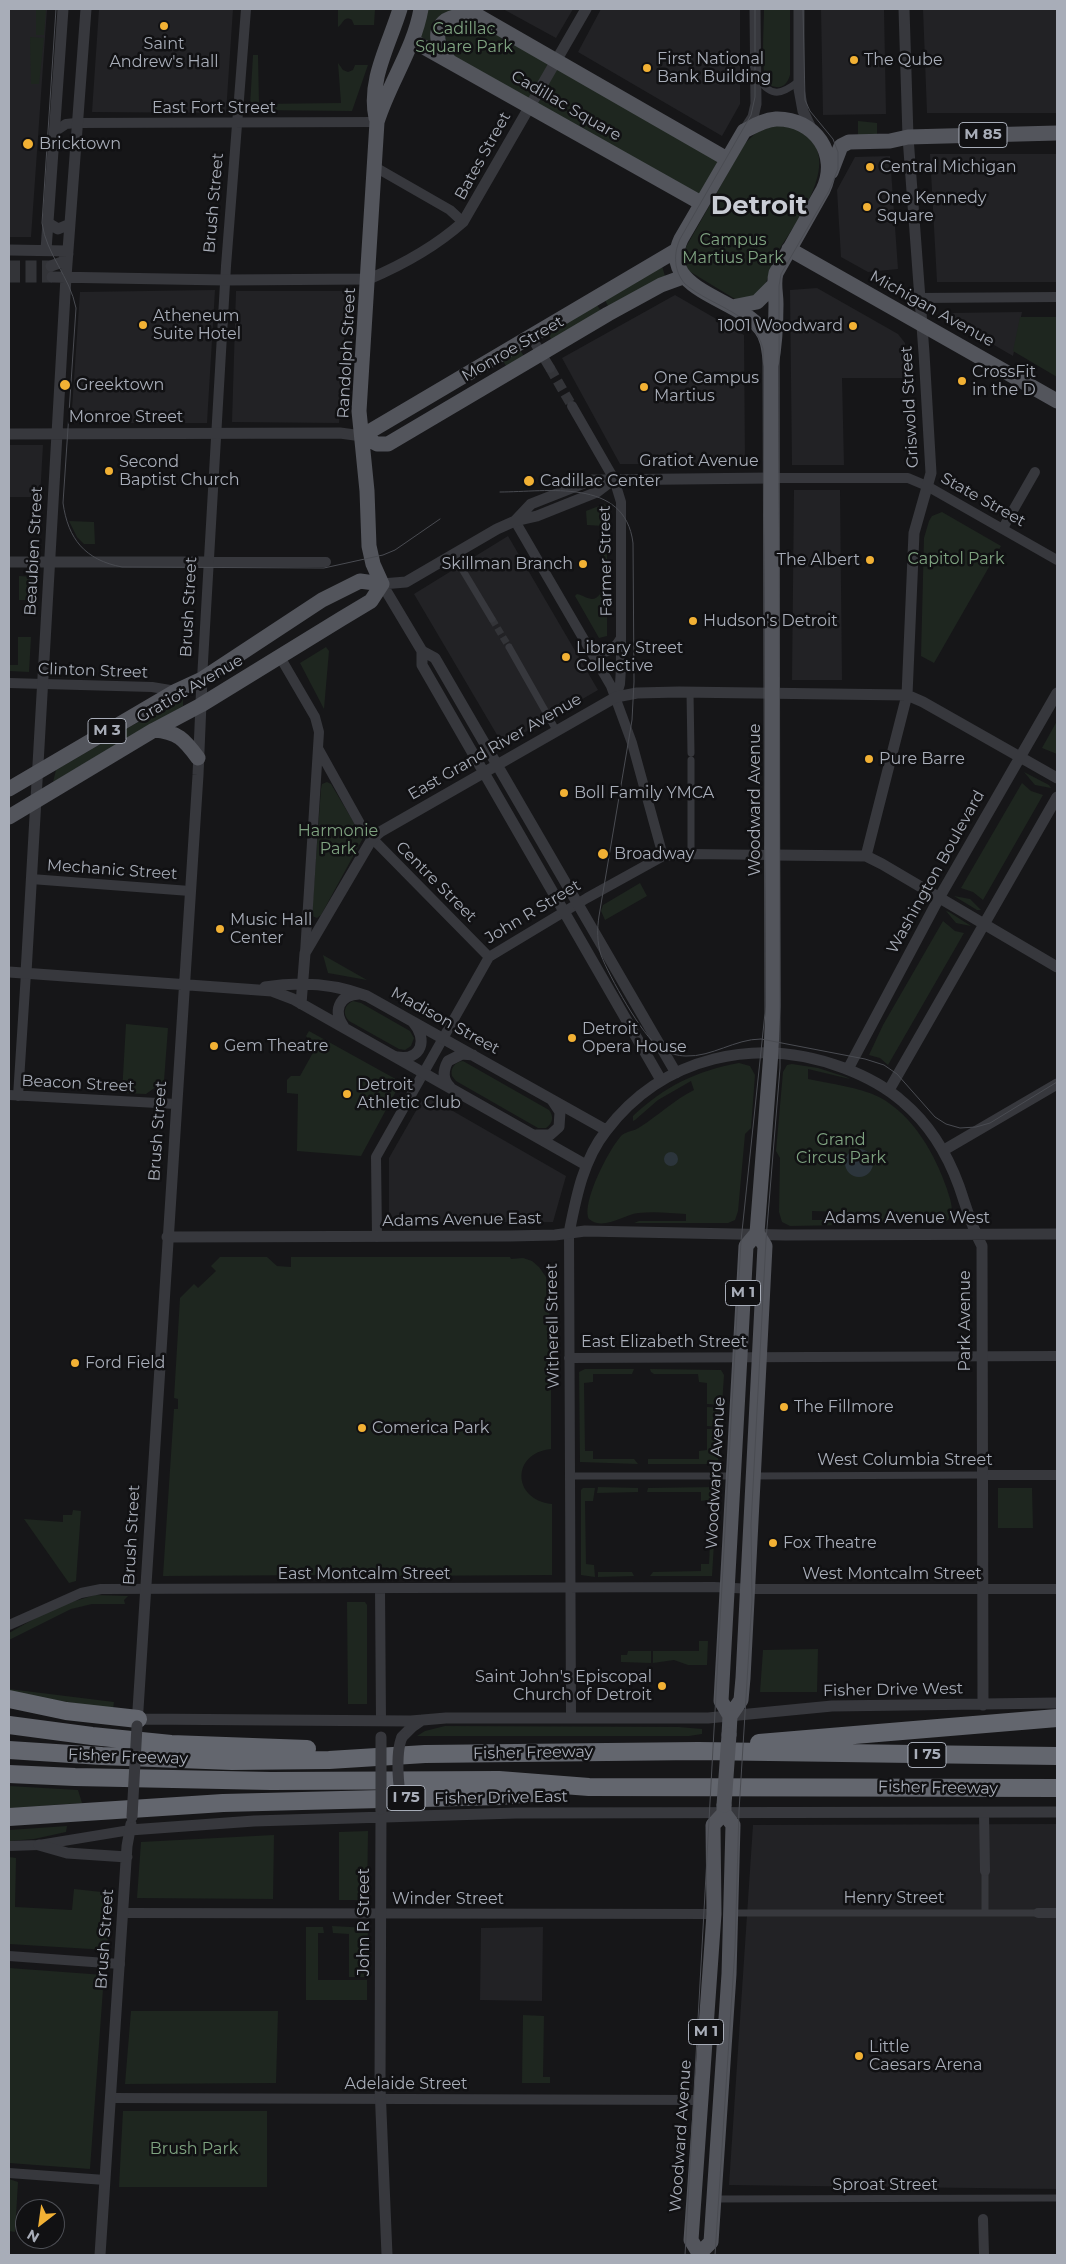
<!DOCTYPE html>
<html>
<head>
<meta charset="utf-8">
<style>
  body { margin:0 }
  #map { position:relative; width:1066px; height:2264px; overflow:hidden; background:#161618; font-family:Montserrat,sans-serif }
  canvas { display:block }
  .frame { position:absolute; inset:0; border:10px solid #a8adb8; pointer-events:none }
  .north { position:absolute; left:15px; top:2199px; width:50px; height:50px; box-sizing:border-box; background:#111113; border:1px solid #4d4f55; border-radius:50%; rotate:210deg; font-size:14px; font-weight:700; line-height:20px; text-align:center; color:#a8adb8 }
  .north::after { content:''; display:block; margin:auto; width:18px; height:22px; background:#f2b134; clip-path:polygon(50% 0,100% 100%,50% 72%,0 100%) }
</style>
</head>
<body>
<div id="map">
<canvas width="1066" height="2264"></canvas>
<div class="frame"></div>
<div class="north">N</div>
</div>
<script>
const context = document.querySelector('canvas').getContext('2d');
context.lineJoin = 'round';
function paint(path, color) {
  context.fillStyle = color;
  context.fill(path, 'evenodd');
}
function stroke(path, color, width, dash) {
  context.strokeStyle = color;
  context.lineWidth = width;
  context.lineCap = dash ? 'butt' : 'round';
  context.setLineDash(dash || []);
  context.stroke(path);
}
function drawText(font, color, halo, rows, align = 'center') {
  context.font = font + ' Montserrat,sans-serif';
  context.lineWidth = 5;
  context.setLineDash([]);
  context.textBaseline = 'middle';
  context.strokeStyle = halo;
  context.fillStyle = color;
  for (const [text, x, y, turn = 0] of rows) {
    context.save();
    context.translate(x, y);
    context.rotate((+turn || 0) * Math.PI / 180);
    context.textAlign = isNaN(turn) ? turn : align;
    if (halo) context.strokeText(text, 0, 0);
    context.fillText(text, 0, 0);
    context.restore();
  }
}
paint(new Path2D(`
  M9,9h38l-16,228h-22z
  M99,9h134l-7,104 -134,-1z
  M503,9h70l-17,29z
  M601,9h139v95l-18,32 -144,-84z
  M821,9h63l2,105 -63,1z
  M923,9h134v104h-130z
  M930,154h127v128h-120z
  M890,156l8,113 -30,3 -27,-15 -4,-67 18,-33z
  M817,288l81,46 7,9 1,35h-64l2,87h-52l-2,-175z
  M215,290l-8,133h-136l9,-131z
  M236,291h111l-8,132 -107,-1z
  M675,295l69,40 1,129h-125l-58,-106z
  M1022,312l-9,44 -62,-36 -1,-7z
  M9,445h34l-3,52h-31z
  M794,490h46l2,190h-50z
  M508,536l90,154 -95,55 -89,-151z
  M425,1095l141,81 -13,46h-164v-64z
  M1057,1824v365l-328,-4 24,-360z
  M543,1927l-1,74 -62,-1 1,-72z`), '#222225');
paint(new Path2D(`
  M36,9h10l-2,26h-8z
  M338,9h37l-1,16h-20l-2,-5c-8,-5 -9,4 -14,7z
  M421,9h45l261,150 -26,44 -288,-162z
  M764,9h26v66c-2,6 -4,10 -10,12 -5,1 -11,-2 -14,-6 -5,-10 -2,-59 -2,-72z
  M30,37l14,1 -5,46h-8z
  M253,55h5l1,49 82,-1 -3,-40 5,7 5,2 5,-2 2,-5h13l-16,46 -98,-1 -4,-4z
  M858,121l19,2v12h-19z
  M777,125c6,1 14,2 19,4 55,25 -2,95 -20,126 -6,12 -8,24 -13,36l-18,10 -10,-2 -46,-28 -6,-10 3,-14 59,-104 12,-11z
  M662,266l3,10 -57,30 -3,-6z
  M597,305l4,6 -49,30 -4,-8z
  M1020,317h37v60l-44,-26z
  M519,349l5,7 -18,10 -4,-7z
  M604,504l3,2v130l-8,2 -24,-42 2,-2c9,2 16,10 23,0l1,-6 3,-1v-61l-17,-1 -1,-14z
  M942,512l59,34 -67,117 -13,-7 3,-118 5,-17 3,-5z
  M69,521l25,1 1,22h-11l-7,-7z
  M19,576l16,1 -3,35 -5,-1v-11h-8z
  M18,637h13l-2,35 -20,-1v-6h9z
  M326,647l3,4 -5,58 -24,-46z
  M183,696v10l-130,76 3,-12z
  M1057,721v33l-15,-6z
  M1024,772l25,13 2,3 -16,-3z
  M327,782l4,2 32,54 -42,77 -4,3 -5,-2v-4l9,-123 1,-5z
  M1022,783l9,8 12,4 -60,105 -10,-8 -12,-4z
  M640,883l7,13 -42,24 -4,-9 2,-6z
  M954,896l16,3 11,11h-4z
  M946,911l3,1 22,14 -15,-3z
  M943,921l12,10 9,2 -76,132 -8,-7 -11,-3 14,-30z
  M323,955l44,25 -39,-7z
  M353,1001l8,2 49,28 4,7 -3,8 -6,4 -6,-1 -50,-28c-7,-7 -5,-16 4,-20z
  M126,1024l42,4 -4,53 -18,13 -24,-1z
  M309,1031l92,51 -40,74 -64,-5 1,-57 -11,-1v-13l4,-4h9l15,-27 -9,-13z
  M463,1061l86,49c5,6 4,13 -3,18h-8l-82,-47 -4,-5c-2,-8 3,-14 11,-15z
  M739,1063l11,3 5,9 -4,53 -6,6 -7,77 -3,9 -7,3h-94l5,-2h47v-7c-15,-1 -32,-3 -48,-1 -15,2 -35,18 -49,6 -8,-16 21,-72 33,-84 5,-4 13,-4 18,-8 19,-12 34,-27 54,-37l-3,-9 -33,19 -23,20 -2,1v-5c32,-30 63,-45 106,-53z
  M792,1064l26,4 28,9 4,2 -42,-10v10c23,5 51,8 71,18 34,18 56,57 68,92 3,10 9,23 0,32l-80,1 -21,-10 -34,-1v9h26l10,5 -58,1 -8,-4 -3,-10 1,-54 -4,-7 7,-79 4,-7z
  M220,1257h47l10,9 14,1v-10h219l1,2 12,-1 9,3 7,6 7,10 1,18 2,1 1,49 4,13 -3,13v78c-40,4 -39,51 1,55v71l-165,1 -2,-7c-21,3 -38,2 -58,-2l-3,8 -161,1 11,-167h4v-10l-4,-1 6,-100 14,-14 4,4 18,-17 -5,-5z
  M585,1369h49l-2,5h-39v8l-9,1 1,68h8v8h41l4,5 -58,-2 -1,-90z
  M650,1369l71,1 3,5 -2,30 -15,-1v-21l-8,-1 -1,-8h-44l-3,-2z
  M707,1407l15,1 -2,19 -13,-1z
  M707,1429h13l-2,35h-70v-5h51v-8l8,-1z
  M598,1487l40,1v4l-41,1z
  M717,1487l-1,31h-6l-1,-16 -2,-2 -6,1v-9h-54l1,-4z
  M583,1488h12l-2,13h-8l1,63 8,1 1,12 -14,-2v-85z
  M998,1488h34l1,40h-35z
  M73,1510l8,1 -5,70 -7,2 -45,-64 39,3v-7h9z
  M710,1521h5l-1,19h-4z
  M710,1543h4l-2,33h-62l3,-4 48,-1v-7h8z
  M598,1572h34l2,4 -36,1z
  M95,1595l33,1 -4,4 1,4h-33l-21,5 -62,31v-7l46,-26z
  M347,1602h18l2,3v99h-19z
  M699,1641h9l-1,24h-19l-14,-5 -21,3v-12h46z
  M818,1649l-1,43h-57l3,-42z
  M628,1651h23v12l-30,-1v-7h6z
  M9,1689l105,13 -1,7 -104,-16z
  M445,1726l234,1 23,2v5l-13,2h-272l8,-5z
  M9,1786l69,4 4,13 -73,5z
  M67,1826l-1,6 -32,7 -25,2v-11z
  M368,1831l-1,69h-28v-68z
  M274,1835l-1,64 -136,-1 4,-56z
  M9,1857l7,1 -1,49 57,3 2,-21 37,4 -4,57 -98,-6z
  M332,1926l36,2 -1,49h-18v-43l-16,-1z
  M306,1927h17l1,6h-6v47h49v20h-61z
  M9,1968l95,7 -14,194 -81,-6z
  M131,2011h147l-2,72 -151,1z
  M523,2015l21,1 -1,61h7v6h-28z
  M123,2111h144v76h-148z
  M9,2179l9,3 -3,50 -6,-1z`), '#1e261f');
paint(new Path2D(`
  M845 1163a14 14 0 1 1 28 0a14 14 0 1 1-28 0Z
  M664 1159a7 7 0 1 1 14 0a7 7 0 1 1-14 0Z`), '#2c353c');
stroke(new Path2D(`
  M492,619l17,28`), '#333438', 7, [7, 3.5]);
stroke(new Path2D(`
  M550,368l22,38`), '#333438', 10, [10, 5]);
stroke(new Path2D(`
  M9,266h42
  M9,277h43`), '#333438', 11, [11, 5.5]);
stroke(new Path2D(`
  M757,78c15,20 24,17 42,3
  M453,554l39,65
  M509,647l47,83
  M690,692l1,61
  M691,760v94
  M571,1476h162
  M754,1476l228,-1
  M985,1871v42
  M731,1913h307
  M714,2199l343,-1`), '#37383d', 7);
stroke(new Path2D(`
  M54,132l12,-8 10,-1 301,-1
  M375,167l75,43 13,12
  M919,298l138,-1
  M530,335l20,33
  M572,406l42,73 7,23v166l-1,16 -4,13
  M771,478h137l19,8 130,74
  M515,521l96,165 21,57 31,113
  M1003,528l32,-56
  M208,562h118
  M589,647c14,9 24,5 32,-9
  M280,657l35,60 4,15 -14,221
  M202,679l24,-413 20,-257
  M9,683l143,4 24,4
  M319,750l44,79 126,128
  M31,879l159,12
  M9,1095l167,9
  M18,1096l8,-123
  M569,1233l2,485
  M377,1237l-1,-80 113,-200 98,-59 76,-42 28,-2 82,1
  M569,1358l488,-2
  M982,1475h75
  M380,1589l1,132
  M9,1625l72,-32 20,-4 613,-2 39,2h304
  M984,1812l1,59
  M9,1846l30,-1 91,-15
  M123,1913l591,1
  M1038,1913h19
  M9,1956l111,8
  M111,2098l589,2
  M9,2173l96,7
  M983,2219l1,36`), '#37383d', 10);
stroke(new Path2D(`
  M799,9v80l4,22 8,17
  M744,131l9,-14 3,-13 -1,-95
  M48,223l10,6 12,-5
  M9,250l59,1
  M46,250l17,-241
  M51,266l11,-4 6,-8
  M52,277l173,3 144,-1c33,-14 67,-33 94,-57l123,-213
  M9,434l331,-1 22,3
  M614,479l-17,13 -60,24 -22,5 -18,8 -91,53 -24,2 40,67v14l239,415
  M515,521l16,-17 61,-24 179,-2
  M9,562h199
  M422,651l13,7 241,415
  M773,855l93,1 16,8 175,103
  M866,856l41,-161 7,-162 17,-60 -7,-120 -16,-216 -4,-128
  M9,972l263,19 21,8 293,166
  M26,973l40,-696 20,-268
  M265,987c36,-6 68,-4 102,9l239,134
  M301,1004l4,-51 67,-114 8,-7 236,-135 21,-4 42,-1 228,3 16,7 134,76
  M344,1027c-11,-15 -6,-32 15,-33
  M397,1057c25,4 31,-18 16,-35
  M848,1069l91,-171 118,-205
  M450,1087c-8,-8 -7,-17 -2,-26l14,-7 11,1
  M889,1090l168,-293
  M536,1135h14l9,-8 1,-15 -8,-12
  M944,1150l113,-66
  M569,1233c7,-35 14,-73 37,-102 57,-75 151,-96 238,-63 21,8 41,18 59,34 26,22 44,51 56,84 7,20 12,40 23,60l1,459
  M167,1237l343,-1 45,-1 30,-4 200,4 272,-1
  M138,1719l273,2 35,-3h262l124,-12 225,-3
  M137,1725l61,-950 4,-96
  M402,1737l10,-10 10,-7
  M381,1810l-1,277 7,168
  M130,1830l124,-9 262,-8 541,-1
  M39,1845l28,8 60,4
  M100,2255l27,-409 4,-22`), '#37383d', 11);
stroke(new Path2D(`
  M466,9l261,150
  M413,41l288,162
  M448,59c-23,-27 -5,-50 29,-41
  M376,118c-8,-38 13,-73 24,-109
  M831,172l10,-26 8,-4 41,-1 18,-4 149,-4
  M789,249l268,152
  M732,307l25,-5 16,-16
  M362,436l15,8h11l220,-130 53,-29 22,-8
  M362,436l315,-186
  M382,584l-9,-20 -4,-18 -2,-55 -8,-80 18,-289c12,-39 37,-73 44,-113
  M154,730c24,2 30,9 44,28
  M9,789l167,-98 26,-12 120,-79 38,-19 22,3
  M9,817l145,-87 47,-25 140,-86 30,-18 11,-17
  M730,1716l-9,-15 25,-455 11,-13 14,-181 2,-46 -2,-640c-2,-12 -2,-27 -10,-37 -23,-31 -104,-39 -80,-90l63,-108c10,-5 20,-11 32,-12 39,-1 64,36 47,71l-47,83c-3,11 0,19 0,31 0,21 -1,41 -5,62
  M729,1735l1,-19 11,-16 2,-22 22,-432 -8,-13
  M700,2253l11,-11 18,-268 4,-149 -9,-12v-8
  M700,2255l-9,-15 23,-326 -1,-89 11,-12`), '#53555c', 15);
stroke(new Path2D(`
  M9,1699l57,12 72,8
  M9,1725l83,11 79,8 136,5
  M759,1743l298,-25
  M9,1750l93,6 130,5 97,-1 96,-6 273,-3 359,5
  M9,1774l66,3 196,4 228,-1 90,7 468,1
  M9,1817l214,-14 277,-7 42,-4`), '#63666e', 18);
stroke(new Path2D(`
  M56,9l-14,214c4,31 28,54 34,85l-13,195c5,36 22,57 59,64l202,1 59,-13 12,-5 45,-31
  M500,492c47,0 125,-15 133,51l1,139 -2,38 -33,196c-2,13 -2,26 2,39 8,21 41,81 59,93 7,5 18,8 26,8 26,1 49,-17 75,-17l104,20 19,6 13,9 38,43 11,7 14,4 16,-1 14,-4 67,-41
  M685,2255l56,-1014 24,-228 -2,-664c-9,-37 -51,-42 -78,-65 -11,-13 -12,-29 -5,-45l71,-124 4,-18v-88
  M715,2255l20,-307 4,-137 13,-211 -1,-75 15,-285 14,-172 -1,-782 2,-12 48,-83 9,-22v-17l-5,-13 -23,-28 -5,-11 -2,-91`), '#4a4c52', 1);
stroke(new Path2D(`
  M402,1737c-6,14 -6,60 5,71
  M381,1809v-72
  M132,1817l5,-91`), '#37383d', 11);
stroke(new Path2D(`
  M724,1805l5,-70`), '#53555c', 15);
for (const [x, y, r, color] of [
  [164,26,5,"#f2b134"],
  [854,60,5,"#f2b134"],
  [647,68,5,"#f2b134"],
  [28,144,6,"#f2b134"],
  [870,167,5,"#f2b134"],
  [867,207,5,"#f2b134"],
  [143,325,5,"#f2b134"],
  [853,326,5,"#f2b134"],
  [962,381,5,"#f2b134"],
  [65,385,6,"#f2b134"],
  [644,387,5,"#f2b134"],
  [109,471,5,"#f2b134"],
  [529,481,6,"#f2b134"],
  [870,560,5,"#f2b134"],
  [583,564,5,"#f2b134"],
  [693,621,5,"#f2b134"],
  [566,657,5,"#f2b134"],
  [869,759,5,"#f2b134"],
  [564,793,5,"#f2b134"],
  [603,854,6,"#f2b134"],
  [220,929,5,"#f2b134"],
  [572,1038,5,"#f2b134"],
  [214,1046,5,"#f2b134"],
  [347,1094,5,"#f2b134"],
  [75,1363,5,"#f2b134"],
  [784,1407,5,"#f2b134"],
  [362,1428,5,"#f2b134"],
  [773,1543,5,"#f2b134"],
  [662,1686,5,"#f2b134"],
  [859,2056,5,"#f2b134"]
]) {
  const dot = new Path2D();
  dot.arc(x, y, r, 0, 2 * Math.PI);
  context.fillStyle = color;
  context.fill(dot);
  stroke(dot, '#111113', 2);
}
for (const [x, y, w] of [
  [983,135,48],
  [107,731,38],
  [743,1293,35],
  [927,1755,38],
  [406,1798,38],
  [706,2032,35]
]) {
  const box = new Path2D();
  box.roundRect(x - w / 2, y - 12.5, w, 25, 4);
  context.fillStyle = '#111113';
  context.fill(box);
  stroke(box, '#a8adb8', 1);
}
drawText('bold 15px', '#a8adb8', null, [
  ["M 85",983,135],
  ["M 3",107,731],
  ["M 1",743,1293],
  ["I 75",927,1755],
  ["I 75",406,1798],
  ["M 1",706,2032]
]);
drawText('16px', '#7fa381', '#111113', [
  ["Cadillac",464,29],
  ["Square Park",464,47],
  ["Campus",733,240],
  ["Martius Park",733,258],
  ["Capitol Park",956,559],
  ["Harmonie",338,831],
  ["Park",338,849],
  ["Grand",841,1140],
  ["Circus Park",841,1158],
  ["Brush Park",194,2149]
]);
drawText('16px', '#a8adb8', '#111113', [
  ["Saint",164,44,"center"],
  ["Andrew's Hall",164,62,"center"],
  ["First National",657,59],
  ["Bank Building",657,77],
  ["The Qube",864,60],
  ["Bricktown",39,144],
  ["Central Michigan",880,167],
  ["One Kennedy",877,198],
  ["Square",877,216],
  ["Atheneum",153,316],
  ["Suite Hotel",153,334],
  ["1001 Woodward",843,326,"right"],
  ["CrossFit",972,372],
  ["in the D",972,390],
  ["One Campus",654,378],
  ["Martius",654,396],
  ["Greektown",76,385],
  ["Second",119,462],
  ["Baptist Church",119,480],
  ["Cadillac Center",540,481],
  ["The Albert",860,560,"right"],
  ["Skillman Branch",573,564,"right"],
  ["Hudson's Detroit",703,621],
  ["Library Street",576,648],
  ["Collective",576,666],
  ["Pure Barre",879,759],
  ["Boll Family YMCA",574,793],
  ["Broadway",614,854],
  ["Music Hall",230,920],
  ["Center",230,938],
  ["Detroit",582,1029],
  ["Opera House",582,1047],
  ["Gem Theatre",224,1046],
  ["Detroit",357,1085],
  ["Athletic Club",357,1103],
  ["Ford Field",85,1363],
  ["The Fillmore",794,1407],
  ["Comerica Park",372,1428],
  ["Fox Theatre",783,1543],
  ["Saint John's Episcopal",652,1677,"right"],
  ["Church of Detroit",652,1695,"right"],
  ["Little",869,2047],
  ["Caesars Arena",869,2065]
], 'left');
drawText('16px', '#a8adb8', '#111113', [
  ["Cadillac Square",566,106,30],
  ["East Fort Street",214,108],
  ["Bates Street",483,156,-61],
  ["Brush Street",214,203,-85],
  ["Michigan Avenue",932,309,29],
  ["Monroe Street",513,349,-30],
  ["Randolph Street",347,353,-87],
  ["Griswold Street",910,407,-93],
  ["Monroe Street",126,417],
  ["Gratiot Avenue",699,461],
  ["State Street",983,500,29],
  ["Beaubien Street",34,551,-87],
  ["Farmer Street",606,561,-91],
  ["Brush Street",189,607,-87],
  ["Clinton Street",93,671,2],
  ["Gratiot Avenue",190,689,-30],
  ["East Grand River Avenue",495,747,-30],
  ["Woodward Avenue",755,800,-90],
  ["Mechanic Street",112,870,4],
  ["Washington Boulevard",936,872,-61],
  ["Centre Street",436,882,45],
  ["John R Street",533,912,-31],
  ["Madison Street",445,1021,29],
  ["Beacon Street",78,1084,3],
  ["Brush Street",158,1131,-86],
  ["Adams Avenue West",907,1218],
  ["Adams Avenue East",462,1220,-1],
  ["Park Avenue",965,1321,-90],
  ["Witherell Street",553,1326,-91],
  ["East Elizabeth Street",664,1342],
  ["West Columbia Street",905,1460],
  ["Woodward Avenue",716,1473,-87],
  ["Brush Street",132,1535,-87],
  ["East Montcalm Street",364,1574],
  ["West Montcalm Street",892,1574],
  ["Fisher Drive West",893,1690,-1],
  ["Fisher Freeway",533,1753,-1],
  ["Fisher Freeway",128,1757,2],
  ["Fisher Freeway",938,1788,1],
  ["Fisher Drive East",501,1798,-1],
  ["Henry Street",894,1898],
  ["Winder Street",448,1899],
  ["John R Street",364,1922,-90],
  ["Brush Street",105,1939,-86],
  ["Adelaide Street",406,2084],
  ["Woodward Avenue",681,2136,-86],
  ["Sproat Street",885,2185]
]);
drawText('bold 26px', '#c9ccd4', '#111113', [
  ["Detroit",759,206]
]);
</script>
</body>
</html>
